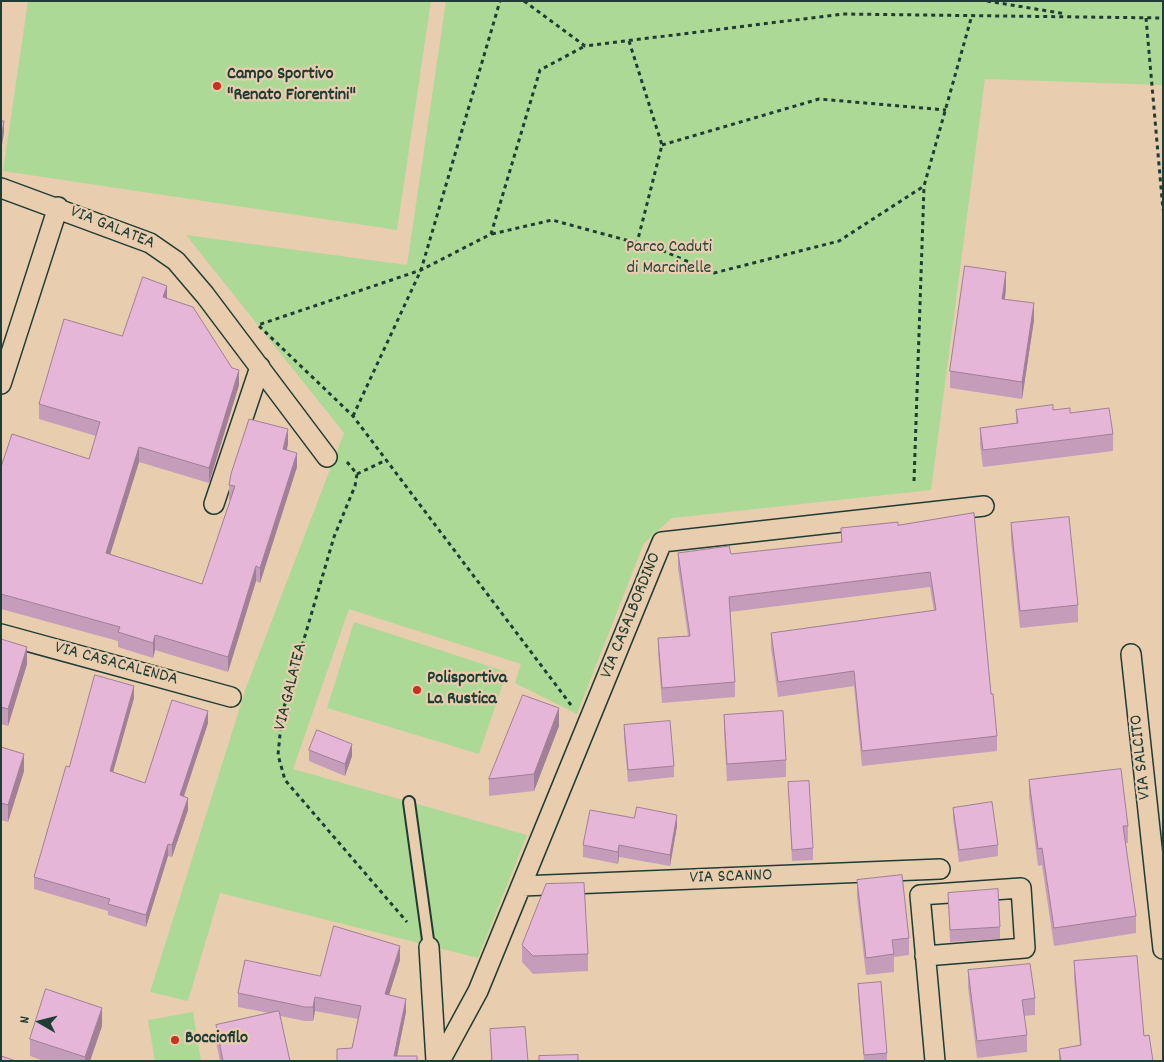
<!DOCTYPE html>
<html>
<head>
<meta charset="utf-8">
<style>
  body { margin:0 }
  #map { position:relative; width:1164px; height:1062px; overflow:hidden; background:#e8cdaf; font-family:Dekko,sans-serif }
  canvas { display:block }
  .frame { position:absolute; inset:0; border:2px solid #1f3d34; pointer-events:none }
  .north { position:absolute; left:15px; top:997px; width:50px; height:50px; -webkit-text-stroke:4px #e8cdaf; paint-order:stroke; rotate:278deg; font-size:14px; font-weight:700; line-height:20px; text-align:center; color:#1f3d34 }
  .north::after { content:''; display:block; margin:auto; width:18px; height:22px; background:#1f3d34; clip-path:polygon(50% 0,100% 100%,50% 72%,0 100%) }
</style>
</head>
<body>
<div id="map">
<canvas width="1164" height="1062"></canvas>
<div class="frame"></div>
<div class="north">N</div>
</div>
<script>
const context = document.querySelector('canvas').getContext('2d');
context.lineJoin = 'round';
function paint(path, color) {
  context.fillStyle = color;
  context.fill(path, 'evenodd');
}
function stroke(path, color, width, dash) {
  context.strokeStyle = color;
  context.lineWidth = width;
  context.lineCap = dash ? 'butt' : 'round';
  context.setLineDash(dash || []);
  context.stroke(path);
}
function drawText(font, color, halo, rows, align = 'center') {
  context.font = font + ' Dekko,sans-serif';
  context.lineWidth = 4.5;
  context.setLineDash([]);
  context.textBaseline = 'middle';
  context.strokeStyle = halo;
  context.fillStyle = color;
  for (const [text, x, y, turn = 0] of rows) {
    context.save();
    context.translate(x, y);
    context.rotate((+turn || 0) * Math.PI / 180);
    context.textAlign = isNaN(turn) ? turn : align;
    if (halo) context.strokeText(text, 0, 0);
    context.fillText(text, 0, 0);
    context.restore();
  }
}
paint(new Path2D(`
  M28,1h403l-34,229 -394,-59z
  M446,1h717v84l-178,-6 -54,411 -259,28 -28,25 -67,171 -62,-31 6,-19 -172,-55 -56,160 234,66 -49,123 -258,-65 -32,108 -38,-9 97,-307 97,-252 -158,-198 221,30z
  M354,622l153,50 -28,82 -152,-46z
  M193,1012l8,49h-46l-7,-41z`), '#add997');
const service = new Path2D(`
  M409,802l20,145`);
const minor = new Path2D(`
  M1,188l149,55 26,18 29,34 122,162
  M1,384l57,-177
  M214,504l46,-137
  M1,634l230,63
  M1131,654l32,295
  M522,886l418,-17
  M429,947l7,114
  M925,956l100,-8 -4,-60 -101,7 15,166
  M440,1061l38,-70 184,-449 322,-36`);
stroke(service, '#1f3d34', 14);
stroke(minor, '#1f3d34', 22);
stroke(new Path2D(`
  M524,1l61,45 258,-32 320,4
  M987,1l79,13
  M1146,18l17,192
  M629,41l33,104 -25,98
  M662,145l157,-46 127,11
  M492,234l60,-14 107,29 55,24 125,-32 85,-55 48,-171
  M353,416l68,-146 79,-269
  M347,462l10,12 -2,12 -21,51 -52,177 -4,41 7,25 122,142
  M357,474l29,-14
  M914,481l10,-294
  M571,705l-218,-289 -95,-91 163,-55 70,-36 49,-164 45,-24`), '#1f3d34', 3, [4, 4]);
stroke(service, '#e8cdaf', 10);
stroke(minor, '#e8cdaf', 19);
paint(new Path2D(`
  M1006,289l-1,10 29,21 -12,79 -72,-11v-17z
  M167,298l72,87 -30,98 -70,-21 -29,92 92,30 29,-84h-2v-15l59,-41 -1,6 10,17 -37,116 -4,-2 -28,91 -73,-22 -2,8 -35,-11v-6l-117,-32v-142l88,-8 7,-23 -57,-17v-15l83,-68z
  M1016,410h37l17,3 43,21v17l-130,16 -3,-22v-17l36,-5z
  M974,513l17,181 6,42v15l-135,15 -8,-80 -76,11 -7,-49v-15l163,-22 -4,-24 -200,25 5,70v15l-73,6 -4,-50v-15l30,-2 -10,-68v-15l53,1 110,-11v-15l57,-3z
  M1011,523l67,82v17l-58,6 -9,-88z
  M1,639l26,25 -19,62 -7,-2z
  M134,698l-21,74 32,11 63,-60 -24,74 4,13 -16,47 -4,-1 -22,71 -38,-12v-4l-74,-22v-12l35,-110z
  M724,715l62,45v17l-59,4 -3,-49z
  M624,725l50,41v11l-46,5 -4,-45z
  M559,726l-25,65 -45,5v-17z
  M1,747l23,24 -16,51 -7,-2z
  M309,750l43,6 -7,20 -36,-15z
  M1029,780l99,46v17h-3l11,73v17l-82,13 -12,-81 -4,1 -9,-69z
  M788,782l25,66v12l-21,1z
  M953,808l45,37v11l-39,6 -6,-43z
  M634,818l43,8 -7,40 -51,-9 -1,7 -35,-7v-12z
  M857,880l52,58v17l-15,2v15l-28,3 -9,-78z
  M948,893l52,34v12l-50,3z
  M522,945l66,9v17l-55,3 -11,-12z
  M400,960l-11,35 17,17 -9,44 20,5 -65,-13 6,-29 -43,-8 -2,10h-8l-25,-5 10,45h-70l-4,-19v-17l53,-12 -31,-6v-14z
  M1074,961l70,75 9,25h-94v-12l21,-3 -6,-68z
  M968,970l67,28v17l-11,1 3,19v17l-50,6 -9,-71z
  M858,984l29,69v8h-23l-6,-65z
  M102,1026l-12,35h-46l-14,-5v-17z
  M490,1029l38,32h-37z`), '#c59dba');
paint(new Path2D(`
  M4,121v12l-3,18v-11z
  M1006,272v17l-4,27v-17z
  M167,286v15l-4,-4z
  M1034,303v17l-12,79v-17z
  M239,370v15l-30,98v-15z
  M288,429v15l-5,20v-15z
  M139,447v15l-33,106v-15z
  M297,453v14l-37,116v-15z
  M256,566v15l-28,91v-15z
  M155,635v15l-2,8v-15z
  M27,647v17l-19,62v-17z
  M134,686v12l-24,85v-12z
  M559,708v18l-25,65v-17z
  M208,711v12l-28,84v-12z
  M352,744v12l-7,20v-12z
  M24,754v17l-16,51v-17z
  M188,798v12l-16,47v-12z
  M677,815v11l-7,40v-11z
  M168,844v12l-22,71v-12z
  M619,845v12l-1,7v-12z
  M2,871v14l-1,3v-15z
  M400,946v14l-15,48v-14z
  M315,997v14l-2,10v-14z
  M406,999v13l-10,49 -2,-5z
  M102,1008v18l-12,35h-5v-4z`), '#a07f97');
const building = new Path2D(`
  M1,121h3l-3,19z
  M965,266l41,6 -4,27 32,4 -12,79 -72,-11z
  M143,277l24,9 -4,11 30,10 39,61 7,2 -30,98 -70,-21 -33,106 96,31 33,-98 -6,-1 2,-11 18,-55 39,10 -5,20 14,4 -37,115 -4,-2 -28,91 -73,-22 -2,8 -35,-11 2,-5 -119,-33v-127l11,-33 77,25 11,-37 -61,-18 25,-85 58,17z
  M1053,405v5l17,-2v5l39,-5 4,26 -130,16 -3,-22 38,-5 -2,-13z
  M974,513l17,181h2l4,42 -135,15 -8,-80 -76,11 -7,-49 165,-23 -6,-38 -201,25 6,85 -73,6 -4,-50 32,-2 -12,-83 51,-7 2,8 111,-12 -1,-14 57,-6v3z
  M1069,517l9,88 -58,6 -9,-88z
  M1,639l26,8 -19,62 -7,-2z
  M95,675l39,11 -24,85 35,12 27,-83 36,11 -28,84 8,3 -16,47 -4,-1 -22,71 -38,-11 2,-5 -76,-22 32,-111 3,1z
  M523,695l36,13 -25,66 -45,5z
  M783,711l3,49 -59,4 -3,-49z
  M670,721l4,45 -46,4 -4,-45z
  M317,730l35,14 -7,20 -36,-14z
  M1,747l23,7 -16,51 -7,-2z
  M1121,769l7,57h-5l13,90 -82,12 -12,-80 -4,1 -9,-69z
  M809,781l4,67 -21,2 -4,-68z
  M992,802l6,43 -39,5 -6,-42z
  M637,807l40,8 -7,40 -51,-10 -1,7 -35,-7 7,-35 44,8z
  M902,875l7,63 -17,2 2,14 -28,4 -9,-78z
  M584,883l4,71 -55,2 -11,-11 24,-61z
  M998,889l2,38 -50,3 -2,-37z
  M334,926l66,20 -15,48 21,5 -12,57h23v5h-80v-12l15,-1 9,-42 -46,-9 -2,10h-8l-67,-14 7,-33 75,16z
  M1137,956l7,80 5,-1 4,26h-92l-2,-12 22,-4 -7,-84z
  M1030,964l5,34 -13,2 5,35 -50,6 -9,-71z
  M881,982l6,71 -23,2 -6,-71z
  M46,989l56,19 -17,49 -55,-18z
  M279,1011l11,50h-67l-7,-36z
  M525,1027l3,34h-36l-2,-32z
  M578,1055v6h-39v-5z
  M1,1056l15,5h-15z`);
paint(building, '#e5b6d8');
stroke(building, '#a07f97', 1);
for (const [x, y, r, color] of [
  [217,86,5,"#c8321e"],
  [417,690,5,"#c8321e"],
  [175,1040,5,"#c8321e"]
]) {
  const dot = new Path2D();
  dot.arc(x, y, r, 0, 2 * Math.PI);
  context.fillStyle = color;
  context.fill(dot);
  stroke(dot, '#e8cdaf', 2);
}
drawText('bold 18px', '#1f3d34', '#e8cdaf', [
  ["Campo Sportivo",227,76],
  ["\"Renato Fiorentini\"",227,97],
  ["Polisportiva",427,680],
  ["La Rustica",427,701],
  ["Bocciofilo",185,1040]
], 'left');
drawText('18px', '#1f3d34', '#e8cdaf', [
  ["VIA GALATEA",112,229,22],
  ["VIA CASALBORDINO",632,616,-68],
  ["VIA CASACALENDA",116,665,15],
  ["VIA GALATEA",292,687,-76],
  ["VIA SALCITO",1142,757,-96],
  ["VIA SCANNO",731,878,-2]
]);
drawText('18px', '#264539', '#e8cdaf', [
  ["Parco Caduti",669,249],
  ["di Marcinelle",669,270]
]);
</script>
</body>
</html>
